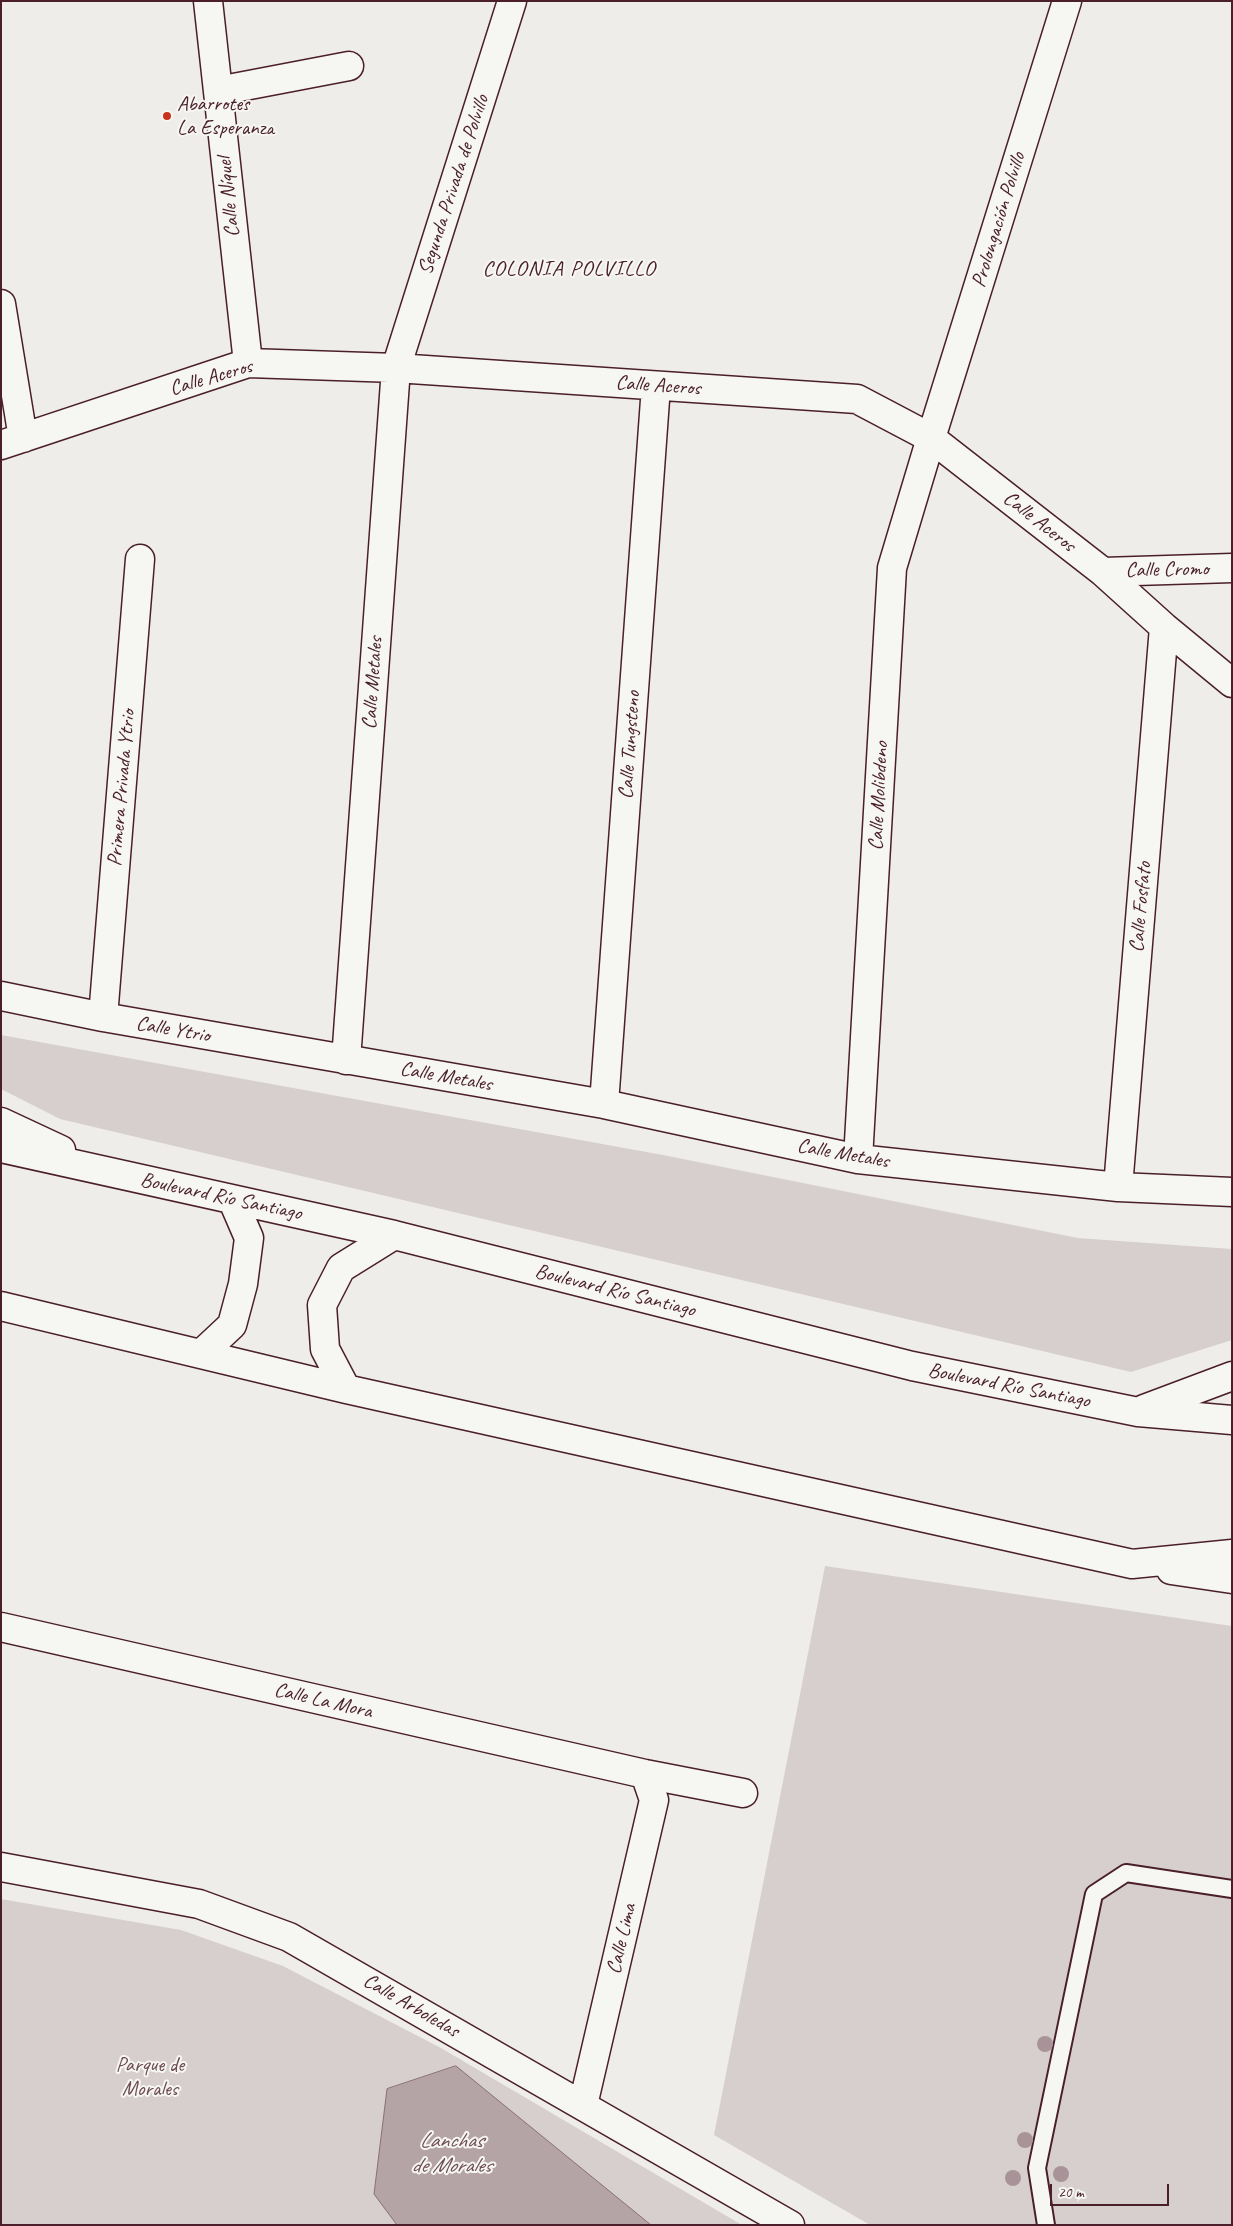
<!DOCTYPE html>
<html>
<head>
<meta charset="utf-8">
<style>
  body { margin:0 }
  #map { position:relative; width:1233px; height:2226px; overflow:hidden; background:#efedea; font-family:Caveat,sans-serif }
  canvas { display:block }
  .frame { position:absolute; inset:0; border:2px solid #4a1f2b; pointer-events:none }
  .scale { position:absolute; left:1050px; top:2184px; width:119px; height:22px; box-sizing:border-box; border:2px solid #4a1f2b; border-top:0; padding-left:6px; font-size:15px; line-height:18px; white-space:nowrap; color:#4a1f2b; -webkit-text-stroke:4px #f6f6f2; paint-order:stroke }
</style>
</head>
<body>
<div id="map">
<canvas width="1233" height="2226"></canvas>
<div class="frame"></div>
<div class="scale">20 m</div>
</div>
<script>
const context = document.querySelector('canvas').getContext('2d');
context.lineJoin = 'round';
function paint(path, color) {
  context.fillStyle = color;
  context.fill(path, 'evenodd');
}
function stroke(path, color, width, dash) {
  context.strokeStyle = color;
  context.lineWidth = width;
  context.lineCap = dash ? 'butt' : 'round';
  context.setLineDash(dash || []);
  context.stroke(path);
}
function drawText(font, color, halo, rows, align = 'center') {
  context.font = font + ' Caveat,sans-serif';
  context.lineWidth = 4;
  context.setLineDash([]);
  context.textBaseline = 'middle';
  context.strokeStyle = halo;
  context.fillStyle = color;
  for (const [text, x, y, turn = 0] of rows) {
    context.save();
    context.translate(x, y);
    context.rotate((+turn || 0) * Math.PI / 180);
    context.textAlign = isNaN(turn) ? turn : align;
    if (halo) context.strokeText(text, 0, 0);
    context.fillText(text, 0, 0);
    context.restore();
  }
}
paint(new Path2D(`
  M1,1035l662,120 415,83 154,11v91l-101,32 -1071,-253 -59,-30z
  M825,1566l407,60v599h-362l-156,-90z
  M1,1899l180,31 102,36 158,82 301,177h-741z`), '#d7cfce');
const water = new Path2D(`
  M456,2066l195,159h-254l-23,-31 13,-105z`);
paint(water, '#b4a4a5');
stroke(water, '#8a6f74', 1);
const lane = new Path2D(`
  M1046,2225l-9,-57 57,-274 32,-21 106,16`);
const street = new Path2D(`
  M208,1l40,362
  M218,91l131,-25
  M1,304l22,134
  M1,445l247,-82 148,5 461,31 74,39 172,134 61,55 68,56
  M1103,572l129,-4
  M1,996l102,21 501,87 254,55 260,28 114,5
  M103,1017l37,-458
  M346,1060l50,-692 116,-367
  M604,1104l52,-718
  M858,1159l34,-591 39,-130 136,-437
  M1118,1187l46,-560
  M1,1627l644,147 98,19
  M1,1867l198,37 90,33 501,288
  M583,2105l71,-305 -9,-26`);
const primary = new Path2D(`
  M1,1122l60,28
  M1,1148l393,87 518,131 226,46 94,8
  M1,1306l345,83 786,175 100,-10
  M201,1354l31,-29 11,-41 6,-46 -16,-37
  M346,1389l-21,-40 -3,-44 19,-37 53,-33
  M1144,1409l88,-33
  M1171,1570l61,9`);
stroke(lane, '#4a1f2b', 20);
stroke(street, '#4a1f2b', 31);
stroke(primary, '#4a1f2b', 31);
stroke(lane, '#f6f6f2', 16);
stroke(street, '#f6f6f2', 28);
stroke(primary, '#f6f6f2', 28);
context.fillStyle = '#a89498';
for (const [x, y] of [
  [1045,2044],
  [1025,2140],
  [1061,2174],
  [1013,2178]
]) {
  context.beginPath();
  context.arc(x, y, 8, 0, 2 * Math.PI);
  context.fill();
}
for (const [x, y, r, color] of [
  [167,116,5,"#c8321e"]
]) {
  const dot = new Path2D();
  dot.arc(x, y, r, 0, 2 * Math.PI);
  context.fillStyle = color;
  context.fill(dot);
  stroke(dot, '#f6f6f2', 2);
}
drawText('21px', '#4a1f2b', '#f6f6f2', [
  ["Abarrotes",177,104],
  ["La Esperanza",177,128]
], 'left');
drawText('21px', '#4a1f2b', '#f6f6f2', [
  ["Segunda Privada de Polvillo",454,185,-72],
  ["Calle Níquel",229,197,-96],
  ["Prolongación Polvillo",999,220,-73],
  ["Calle Aceros",211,378,-16],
  ["Calle Aceros",658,386,4],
  ["Calle Aceros",1039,522,38],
  ["Calle Cromo",1167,570,-1],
  ["Calle Metales",373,683,-86],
  ["Calle Tungsteno",630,745,-86],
  ["Primera Privada Ytrio",122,788,-85],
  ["Calle Molibdeno",879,796,-87],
  ["Calle Fosfato",1141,907,-85],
  ["Calle Ytrio",173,1030,10],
  ["Calle Metales",446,1077,10],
  ["Calle Metales",843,1154,10],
  ["Boulevard Río Santiago",221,1197,12],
  ["Boulevard Río Santiago",615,1291,14],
  ["Boulevard Río Santiago",1009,1386,11],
  ["Calle La Mora",323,1701,13],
  ["Calle Lima",622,1939,-77],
  ["Calle Arboledas",411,2006,30]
]);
drawText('21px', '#6d4b54', '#f6f6f2', [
  ["Parque de",150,2065],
  ["Morales",150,2089]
]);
context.letterSpacing = '1px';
drawText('22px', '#4a1f2b', '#f6f6f2', [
  ["COLONIA POLVILLO",569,269]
]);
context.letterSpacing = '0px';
drawText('italic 22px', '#6f4e56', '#f6f6f2', [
  ["Lanchas",451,2141],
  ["de Morales",451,2166]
]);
</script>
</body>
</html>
